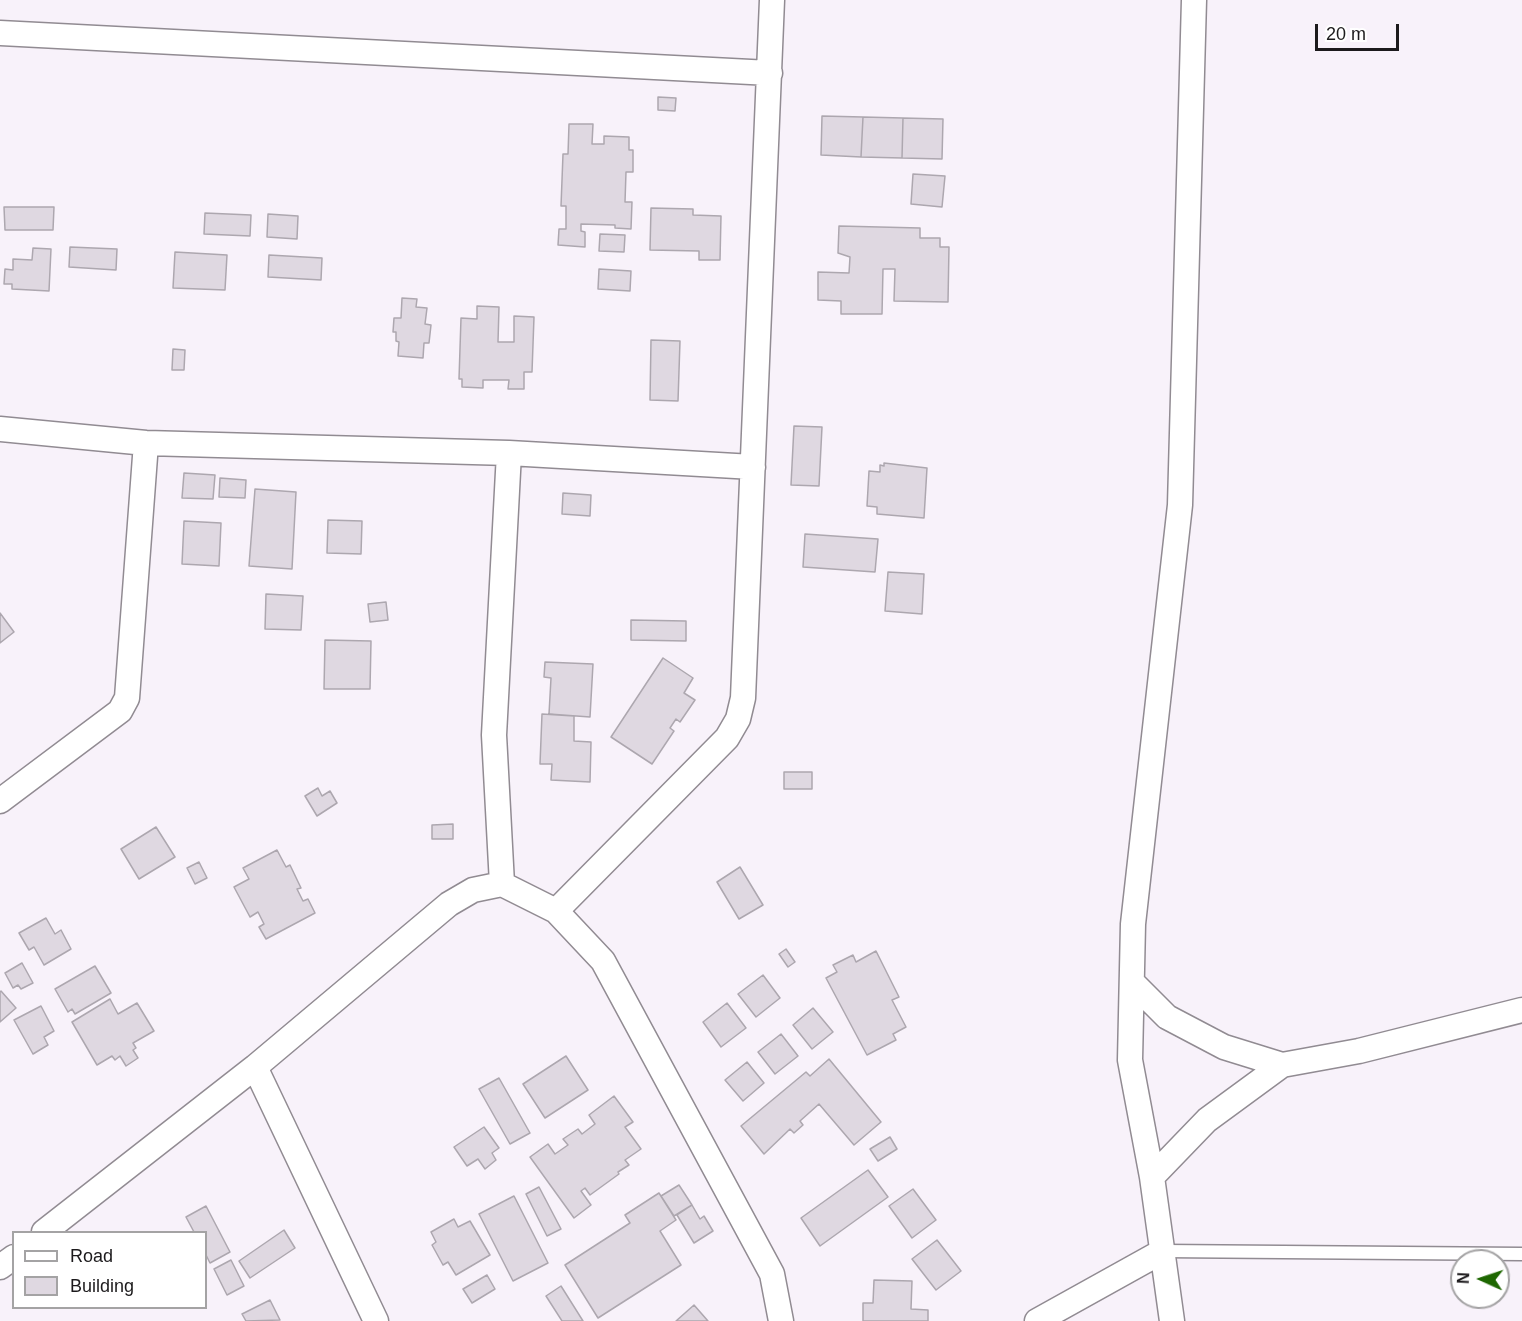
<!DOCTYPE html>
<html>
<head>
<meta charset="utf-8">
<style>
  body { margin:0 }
  #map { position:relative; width:1522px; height:1321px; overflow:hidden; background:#f8f2fa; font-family:Helvetica,sans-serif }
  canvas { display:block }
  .legend { position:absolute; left:12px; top:1231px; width:195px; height:78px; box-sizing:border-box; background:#fff; border:2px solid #a4a3a4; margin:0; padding:8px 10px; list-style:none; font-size:18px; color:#1c1a1c }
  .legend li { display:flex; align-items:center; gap:12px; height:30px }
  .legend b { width:30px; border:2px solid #a4a3a4 }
  .north { position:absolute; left:1450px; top:1249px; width:60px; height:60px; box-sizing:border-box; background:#fff; border:2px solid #a4a3a4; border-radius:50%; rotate:273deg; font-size:16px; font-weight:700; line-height:24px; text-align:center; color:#1c1a1c }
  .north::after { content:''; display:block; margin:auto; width:21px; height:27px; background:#1e6701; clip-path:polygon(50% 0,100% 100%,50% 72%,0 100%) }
  .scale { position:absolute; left:1315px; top:24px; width:84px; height:27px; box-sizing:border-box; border:3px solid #1c1a1c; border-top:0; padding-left:8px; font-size:18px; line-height:21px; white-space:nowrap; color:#1c1a1c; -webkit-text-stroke:4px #fff; paint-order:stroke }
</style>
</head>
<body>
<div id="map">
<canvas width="1522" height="1321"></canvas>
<ul class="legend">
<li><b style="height:8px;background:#fff"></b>Road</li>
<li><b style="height:16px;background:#dfd8e1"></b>Building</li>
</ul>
<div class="north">N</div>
<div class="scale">20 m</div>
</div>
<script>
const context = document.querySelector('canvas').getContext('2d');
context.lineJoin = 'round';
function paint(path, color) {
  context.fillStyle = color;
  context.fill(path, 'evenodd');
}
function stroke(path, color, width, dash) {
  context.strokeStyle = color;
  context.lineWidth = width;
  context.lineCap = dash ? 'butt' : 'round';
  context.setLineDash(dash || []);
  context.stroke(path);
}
const building = new Path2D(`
  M658,97l18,1 -1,13 -17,-1z
  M822,116l41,1 -2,40 -40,-2z
  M863,117l40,1 -1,40 -41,-1z
  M903,118l40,1 -1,40 -40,-1z
  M569,124h24l-1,20h12v-8l25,1v13h4v22h-7l-1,30h7l-1,27 -16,-1v-3l-34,-1v7l4,1v15l-27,-2 1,-16h7v-23h-5l2,-52h5z
  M913,174l32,2 -3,31 -31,-3z
  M4,207h50l-1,23h-48z
  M651,208l42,1v6l28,1 -1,44h-21v-9l-49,-1z
  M205,213l46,2 -1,21 -46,-2z
  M268,214l30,2 -1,23 -30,-2z
  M839,226l81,2v10h20v9h9l-1,55 -54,-1 1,-32h-12l-1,45h-41v-13l-23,-1v-28l31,1 1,-16 -12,-4z
  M600,234l25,1 -1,17 -25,-1z
  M70,247l47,2 -1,21 -47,-3z
  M33,248l18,1 -2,42 -37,-2v-5h-8l1,-15 8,1v-11l19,1z
  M175,252l52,3 -2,35 -52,-2z
  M269,255l53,3 -1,22 -53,-3z
  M599,269l32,2 -1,20 -32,-2z
  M402,298l15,1 -1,8 11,1 -2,16 6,1 -2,18h-5l-1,15 -25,-2 1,-14 -3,-1v-9h-3l1,-14h7z
  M477,306l22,1 -1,35h16v-26l20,1 -2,55h-8v17h-16l1,-9h-26v8l-21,-1v-8h-3l2,-61 16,1z
  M651,340l29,1 -2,60 -28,-1z
  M173,349l12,1 -1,20h-12z
  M794,426l28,1 -3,59 -28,-1z
  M884,463l43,5 -3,50 -47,-4v-7l-10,-1 2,-35 11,1v-7l4,1z
  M184,473l31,2 -2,24 -31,-1z
  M220,478l26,2 -1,18 -26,-1z
  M255,489l41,3 -4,77 -43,-3z
  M563,493l28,2 -1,21 -28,-2z
  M328,520l34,1 -1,33 -34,-1z
  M184,521l37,2 -2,43 -37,-2z
  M805,534l73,5 -3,33 -72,-5z
  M888,572l36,2 -2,40 -37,-3z
  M266,594l37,2 -2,34 -36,-1z
  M386,602l2,18 -18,2 -2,-18z
  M0,613l14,19 -14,11z
  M631,620l55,1v20l-55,-1z
  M325,640l46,1 -1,48h-46z
  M663,658l30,20 -9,15 11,7 -15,22 -4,-3 -6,9 4,3 -22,33 -41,-27z
  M545,662l48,2 -3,53 -41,-3 2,-36 -7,-1z
  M542,714l32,2v25l17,1 -1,40 -39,-2 1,-16h-12z
  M784,772h28v17h-28z
  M318,788l4,8 8,-5 7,12 -20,13 -12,-20z
  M453,824v15h-21v-14z
  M156,827l19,30 -36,22 -18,-30z
  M277,850l9,17 4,-2 11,23 -4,1 6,12 5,-2 7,14 -49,26 -7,-12 5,-3 -6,-12 -8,5 -16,-30 15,-8 -6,-11z
  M199,862l8,16 -12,6 -8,-16z
  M740,867l23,38 -24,14 -22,-37z
  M46,918l9,16 6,-4 10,19 -27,16 -10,-18 -5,3 -10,-17z
  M786,949l9,13 -7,5 -9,-13z
  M876,951l23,46 -7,3 14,27 -13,7 3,6 -29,15 -41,-77 11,-6 -4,-7 20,-10 3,7z
  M22,963l11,20 -12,6 -3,-4 -5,3 -8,-15z
  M95,966l16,27 -36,21 -3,-5 -4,3 -13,-23z
  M763,975l17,23 -24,19 -18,-23z
  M1,991l15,17 -16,14v-30z
  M110,999l8,15 19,-11 17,28 -21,12 3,5 -3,2 5,8 -12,8 -6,-10 -5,4 -3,-4 -15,9 -25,-43z
  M727,1003l19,25 -25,19 -18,-25z
  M41,1006l13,25 -10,6 4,8 -15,9 -19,-34z
  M813,1008l20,24 -21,17 -19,-24z
  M781,1034l17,22 -23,18 -17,-22z
  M566,1056l22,34 -43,28 -22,-34z
  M829,1059l52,63 -27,23 -35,-41 -19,17 3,4 -9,8 -4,-4 -26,25 -23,-28 65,-54 4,4z
  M747,1062l17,21 -21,18 -18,-21z
  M499,1078l31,55 -20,11 -31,-55z
  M614,1096l19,26 -8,5 16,22 -16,11 4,5 -11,7 1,2 -29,21 -5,-7 -4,3 10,14 -17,13 -44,-61 18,-13 7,10 13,-9 -5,-6 15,-10 4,5 13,-10 -6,-9z
  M484,1127l15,21 -7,5 4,7 -11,9 -7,-10 -11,7 -13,-19z
  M890,1137l7,12 -19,12 -8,-12z
  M868,1170l20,27 -68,49 -19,-28z
  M679,1185l13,20 -18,11 -13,-20z
  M539,1187l22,42 -14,7 -21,-42z
  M913,1189l23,31 -24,18 -23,-32z
  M659,1193l17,27 -16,11 21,34 -83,53 -33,-53 65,-42 -5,-8z
  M514,1196l34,67 -35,18 -34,-67z
  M692,1205l8,14 4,-3 9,15 -19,12 -17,-28z
  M206,1206l24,46 -20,11 -4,-8v-23h-12l-8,-15z
  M454,1219l4,8 12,-6 20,34 -34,20 -8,-13 -5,3 -11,-20 4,-3 -5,-10z
  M284,1230l11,18 -45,30 -11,-17z
  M937,1240l24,31 -25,19 -24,-31z
  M231,1260l13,26 -17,9 -13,-26z
  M487,1275l8,14 -23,14 -9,-14z
  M874,1280l38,1 -1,28 17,1v11h-65v-18h10z
  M561,1286l22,35h-21l-16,-25z
  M270,1300l10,20 -34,1 -4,-7z
  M694,1305l14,16h-32z`);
paint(building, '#dfd8e1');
stroke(building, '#ada7af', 1.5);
const lane = new Path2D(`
  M1163,1251l359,3`);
const street = new Path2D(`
  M0,33l770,40
  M0,429l146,14 363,10 244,14
  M0,801l120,-90 7,-13 19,-255
  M502,884l-8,-149 15,-282
  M556,911l171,-173 11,-19 5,-21 29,-698
  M1132,982l35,35 57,30 58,18
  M255,1067l121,254
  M1152,1177l55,-57 75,-55 77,-14 163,-41
  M44,1232l211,-165 194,-163 24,-14 29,-6 54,27 47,50 169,313 9,47
  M0,1267l14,-10
  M1037,1321l126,-70
  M1172,1321l-20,-144 -22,-117 3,-136 47,-419 14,-505`);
stroke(lane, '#918b92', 15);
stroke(street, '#918b92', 27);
stroke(lane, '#fff', 12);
stroke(street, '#fff', 24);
</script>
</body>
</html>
